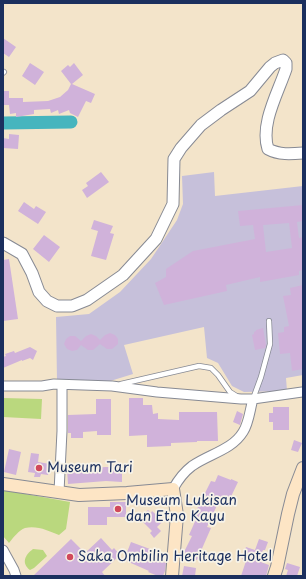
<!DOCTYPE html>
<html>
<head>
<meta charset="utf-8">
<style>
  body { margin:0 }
  #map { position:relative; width:306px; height:579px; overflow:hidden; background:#f3e4ca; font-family:"Playpen Sans",sans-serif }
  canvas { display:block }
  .frame { position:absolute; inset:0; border:4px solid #1b2f5e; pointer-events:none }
</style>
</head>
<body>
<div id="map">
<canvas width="306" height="579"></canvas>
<div class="frame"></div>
</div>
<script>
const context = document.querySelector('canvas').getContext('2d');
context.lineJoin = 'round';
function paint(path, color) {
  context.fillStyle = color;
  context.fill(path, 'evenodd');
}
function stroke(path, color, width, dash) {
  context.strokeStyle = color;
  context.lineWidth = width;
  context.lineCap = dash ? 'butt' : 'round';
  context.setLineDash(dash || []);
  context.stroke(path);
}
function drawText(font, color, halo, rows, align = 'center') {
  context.font = font + ' "Playpen Sans",sans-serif';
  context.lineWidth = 3.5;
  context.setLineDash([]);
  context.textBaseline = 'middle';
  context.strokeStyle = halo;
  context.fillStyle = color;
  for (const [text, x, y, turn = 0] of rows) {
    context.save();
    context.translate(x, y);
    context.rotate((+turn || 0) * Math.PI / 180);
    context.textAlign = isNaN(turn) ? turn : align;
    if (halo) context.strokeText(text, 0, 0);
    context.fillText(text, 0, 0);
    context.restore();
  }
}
paint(new Path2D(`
  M214,172l1,24 88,-10v189l-17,3 1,13 -43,1 -12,-6 -14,-23 -11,-5 -3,-31 -80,18 9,29 -26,8 -50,-1 -1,-64 33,-3 31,-22 31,-33 26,-39 6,-16 -1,-28z`), '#c6c0da');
paint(new Path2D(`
  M3,398l39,1 -1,20 -38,-2z
  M3,490l67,12 -4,27 -7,6c-10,-4 -22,-10 -34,-7 -6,2 -12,10 -16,15l-6,-7z
  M33,549l10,1 4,6 -13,12 -4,2c-9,-7 -5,-15 3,-21z`), '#bad87e');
stroke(new Path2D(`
  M3,123l68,-1`), '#46b5be', 13);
paint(new Path2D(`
  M3,38l13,9 -7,10 -6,-4z
  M30,63l14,9 -9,13 -13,-9z
  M74,63l9,12 -11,9 23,10 -4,9 -5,-2 -8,16 -8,-4 -1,-3 -10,4 -1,-4 -7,3 -1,-4 -16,1v4l-18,3v-4l-6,1 -1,-9h-6v-14h6v7h14v4l25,-1 12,-4 8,-7 3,-6 -10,-13 7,-6 2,2z
  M9,134l10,1 -1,14 -15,-1v-10l6,1z
  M101,172l8,10 -22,16 -5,-8 6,-4 -2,-3z
  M24,202l10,7 2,-3 10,6 -8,12 -20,-13z
  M303,205v16l-6,1 2,16 4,-1v33l-4,1v4l-39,7v-5l-34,8 1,6 -63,14 -9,-22 11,-6v-8l27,-18 62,-12 -2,-14 -13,1 -2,-15zM289,223l3,25 -26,4 -3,-27z
  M94,220l19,6 -3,7 4,1 -8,26 -15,-4 7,-25 -7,-2z
  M44,235l16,12 -11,15 -16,-13z
  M9,259l9,60 -15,2v-61z
  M303,285v84l-11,2 -2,-18 -10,1 -2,-21 6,-1v-5l5,-1 -6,-30 8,-1 -1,-7z
  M263,328l3,17 -1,3 -10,2 -3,-15 2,-1v-2l2,-1v-1z
  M110,333l5,2 3,4v5l-6,5h-5l-7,-5 -7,6h-5l-7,-5 -4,5 -5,1 -5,-2 -3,-5 2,-5 4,-3h5l6,5 5,-5 5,-2 5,2 4,4 5,-5z
  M30,347l7,4 -4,9 -3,-2 -8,3v-1l-19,8v-11l3,-1 -1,-2 9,-3 1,2z
  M129,398h14v7h9l1,9 5,-1v6l21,1v-8h38l1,29h-21v1l-26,1v3l-24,1v-12l-18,1z
  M96,399h15v36h-14v-4l-14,1v6h-12v-5h-3v-18l28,-1z
  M273,407h16v23h-16v-8h-4v-9h4z
  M237,411l6,3 -3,11 -7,-3z
  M294,440l8,3 -4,9 -7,-2z
  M9,449l12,3 -5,23 -12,-3z
  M31,453l8,1 -1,8 12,2 -2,11 -7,-1 -1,3h-6l1,-4 -7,-1z
  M106,467h16v15l-16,-1 -38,3 -1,-15z
  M218,475l13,5v-1l7,3 -11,23 -8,-4 -12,26 4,1 -14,32 -14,-6 9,-18 -3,-1 8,-18 -3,-2 17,-34 4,1z
  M110,502h16v15h-19v8h-19v-18h22z
  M148,510l3,3 1,-2 11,10 -6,6 4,4 -7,7 -4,-5 2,-2 -10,-10 3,-2 -3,-3z
  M101,538l11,12 2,-2 6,7 -18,17 3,4h-72l38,-37 14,14z
  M259,539l9,3 -3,8h-2l-5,11 11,4 -3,11h-25l5,-15 -4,-2 4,-12 9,3z
  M131,542l19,7 -2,5 16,6 -1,2 3,1 -1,8 -2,5h-5l-10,-4 1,-1 -25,-11z
  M287,563l13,4 -3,9h-11l2,-6 -3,-1z
  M184,566l12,2 -1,8h-13z`), '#d0b2da');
const service = new Path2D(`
  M3,73l1,-1
  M121,384l78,-18 12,2 7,7 12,17 8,5
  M253,399l8,-22 9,-33 -1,-23`);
const minor = new Path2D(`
  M3,386h39l12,-2 58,2 45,6 84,7h12l49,-7
  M173,489c5,-9 11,-17 19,-23 17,-12 40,-16 51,-34 6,-9 7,-23 10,-33
  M59,492l3,-61v-46
  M3,550l11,20 2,6`);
const tertiary = new Path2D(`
  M3,243l19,11 10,19 7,19 8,9 10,5h15l15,-6 36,-25 33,-36 17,-35 1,-45 7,-11 20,-23 20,-15 29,-19 20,-24 5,-4 8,-3 3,3v6c-8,24 -26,55 -18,80 11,6 23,5 35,4`);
const secondary = new Path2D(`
  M3,484l76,11 48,-2 46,-4 4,26 -5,61
  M274,576l3,-9 11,-53 5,-20 10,-26`);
stroke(service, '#878a94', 6);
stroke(minor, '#878a94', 11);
stroke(tertiary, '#878a94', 13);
stroke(secondary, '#878a94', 14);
stroke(service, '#fff', 4.5);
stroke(minor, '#fff', 9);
stroke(tertiary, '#fff', 11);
stroke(secondary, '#fde5c5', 12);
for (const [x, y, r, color] of [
  [39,468,4,"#d1495b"],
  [118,509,4,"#d1495b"],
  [70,557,4,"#d1495b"]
]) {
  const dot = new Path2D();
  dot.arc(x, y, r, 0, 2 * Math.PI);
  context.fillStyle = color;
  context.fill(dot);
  stroke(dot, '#f7f3e8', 1.5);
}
drawText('14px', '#1b2f5e', '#f7f3e8', [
  ["Museum Tari",47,468],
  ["Museum Lukisan",126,501],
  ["dan Etno Kayu",126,517],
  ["Saka Ombilin Heritage Hotel",78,557]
], 'left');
</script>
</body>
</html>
